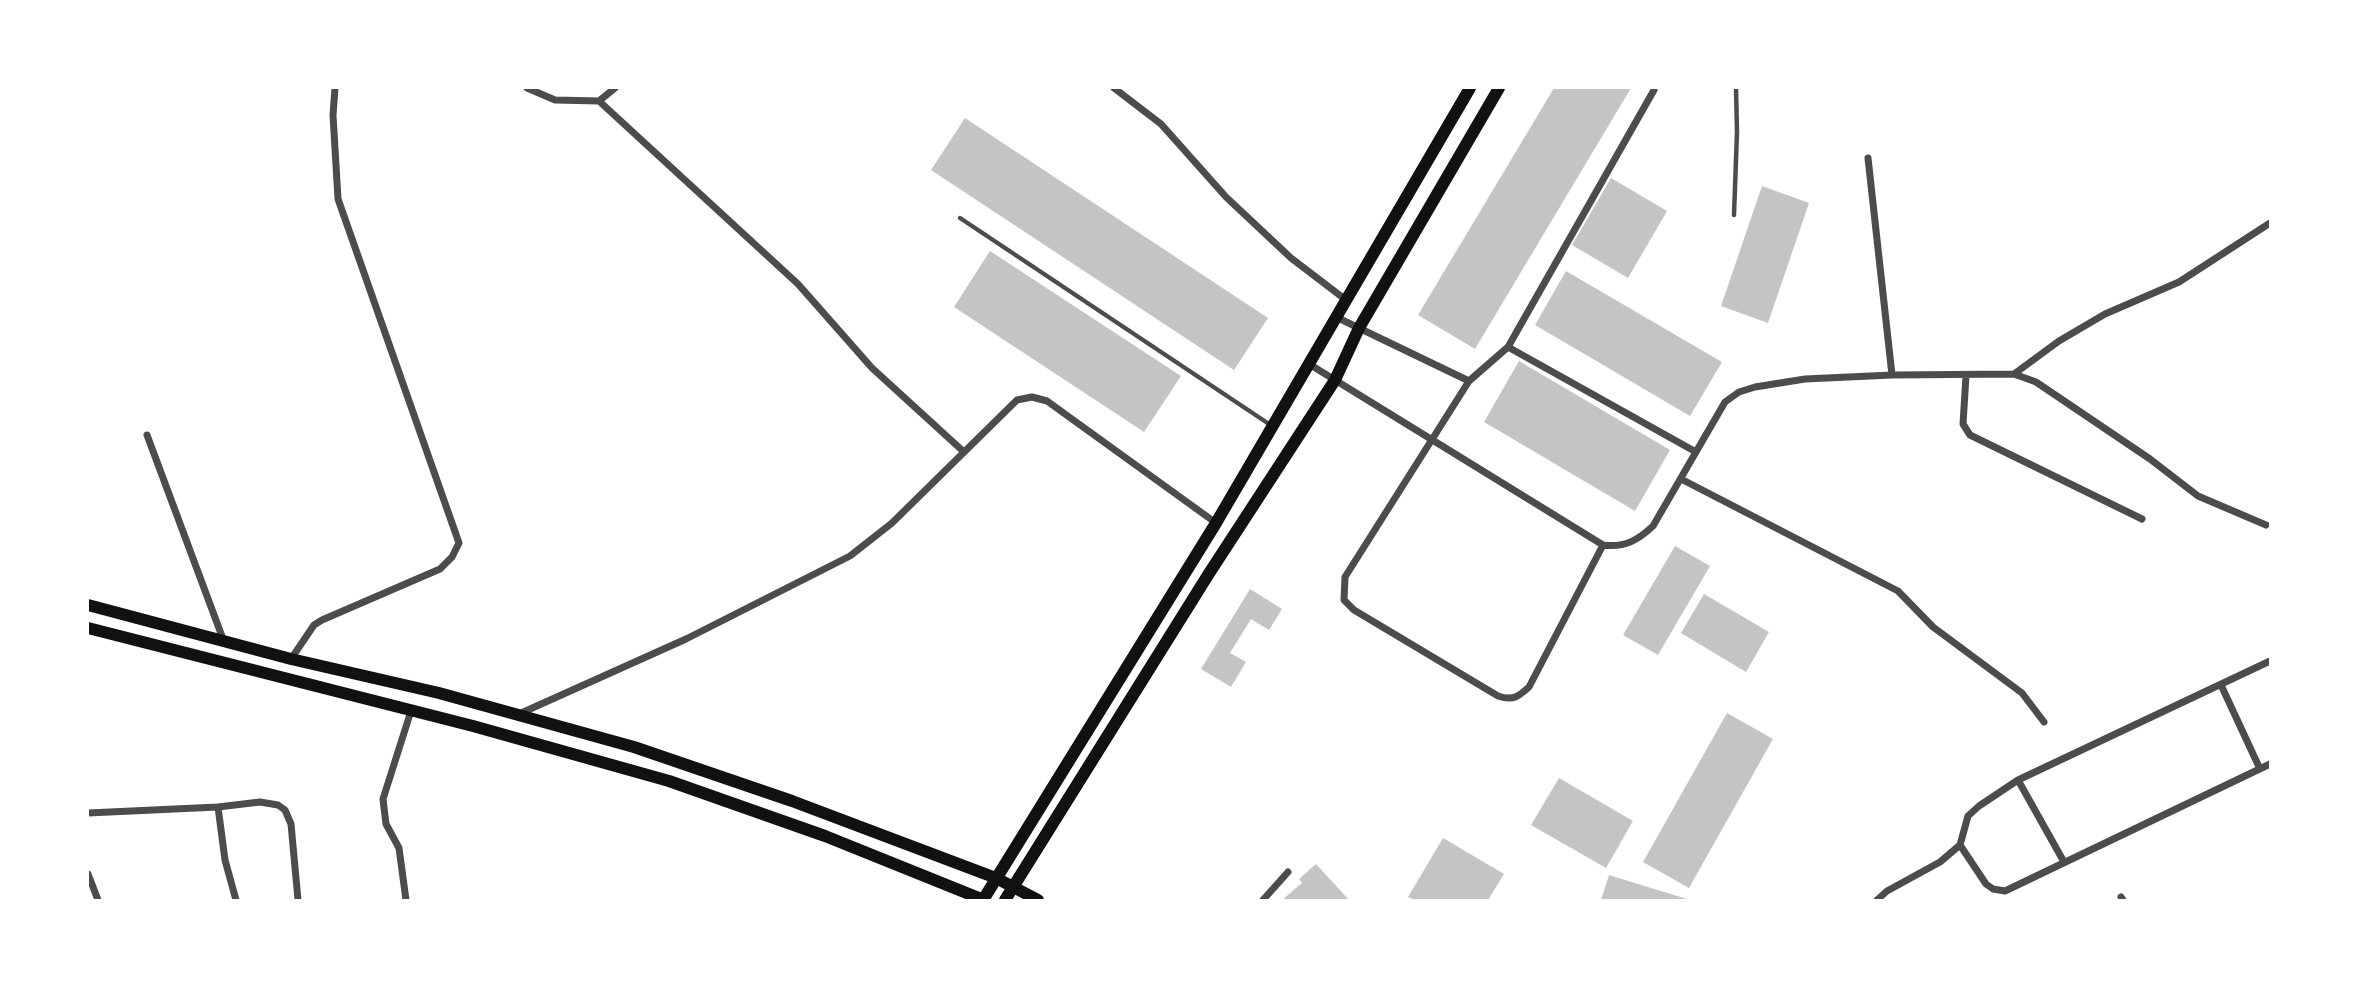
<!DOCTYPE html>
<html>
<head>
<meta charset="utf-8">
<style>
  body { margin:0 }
  #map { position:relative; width:2358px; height:988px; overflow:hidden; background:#fff; font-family:Cabin,sans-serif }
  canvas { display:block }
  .frame { position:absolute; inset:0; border:89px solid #fff; pointer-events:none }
</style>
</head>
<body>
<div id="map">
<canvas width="2358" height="988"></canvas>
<div class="frame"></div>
</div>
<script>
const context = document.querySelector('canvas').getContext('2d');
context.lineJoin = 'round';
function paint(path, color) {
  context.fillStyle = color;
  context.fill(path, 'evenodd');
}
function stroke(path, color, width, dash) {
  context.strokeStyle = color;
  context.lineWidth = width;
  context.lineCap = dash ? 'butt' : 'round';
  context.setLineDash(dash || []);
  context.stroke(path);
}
paint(new Path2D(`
  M1554,88h77l-156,261 -57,-34z
  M965,118l303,200 -34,52 -303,-200z
  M1611,178l56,33 -39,67 -56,-33z
  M1762,186l47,17 -41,120 -47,-17z
  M990,251l191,125 -37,56 -190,-125z
  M1566,271l156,91 -32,54 -155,-91z
  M1519,361l151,89 -35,61 -151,-89z
  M1675,546l35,20 -52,89 -35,-20z
  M1250,589l32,20 -13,21 -18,-11 -21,34 16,9 -15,25 -30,-18z
  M1704,594l65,38 -23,40 -65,-39z
  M1727,713l46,26 -84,149 -46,-26z
  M1559,778l74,43 -27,47 -75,-43z
  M1443,838l61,36 -16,26h-73l-7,-3z
  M1316,864l33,36h-67l20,-17 -3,-4z
  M1609,875l81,25h-89z`), '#c4c4c4');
stroke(new Path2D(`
  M1734,215l3,-83 -1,-44
  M960,218l312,208`), '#4c4c4c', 4.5);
stroke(new Path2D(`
  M527,88l28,12 44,1 199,183 74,84 92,84
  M1114,88l47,36 65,73 65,61 55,42
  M599,101l16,-13
  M1868,158l24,217
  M1336,317l133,64 39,-34 188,105
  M1508,347l146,-257
  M1309,364l294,181 -74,142c-11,10 -16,14 -31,9l-144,-86 -10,-10 1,-23 124,-196
  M2014,374l45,-33 46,-27 74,-32 91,-59
  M1966,376l-3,48 7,11 172,84
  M147,435l76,204
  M1681,479l217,112 35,36 89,66 22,29
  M1603,545c22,3 35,-5 50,-19l72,-124 14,-10 16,-5 50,-8 87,-4 122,-1 22,8 114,77 48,37 68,29
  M291,659l23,-34 8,-5 118,-51 12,-12 7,-14 -121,-344 -5,-84 2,-27
  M2221,685l39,84
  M519,714l167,-75 164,-83 42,-33 125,-123 15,-3 15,4 169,122
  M2018,780l46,82
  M218,807l7,53 11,40
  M88,813l130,-6 42,-5 18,3 7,5 6,14 7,76
  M1960,845l26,39 7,5 12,2 265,-127
  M88,874l10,26
  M2121,897l2,3
  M406,900l-7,-52 -13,-24 -3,-25 28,-88
  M1263,900l25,-28
  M1877,900l10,-9 53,-29 20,-17 8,-29 11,-10 39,-26 252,-119`), '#4c4c4c', 7);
stroke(new Path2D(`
  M983,900l233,-377 254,-435
  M1005,900l203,-325 127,-195 24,-52 140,-240`), '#111', 12);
stroke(new Path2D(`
  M88,605l203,54 148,34 195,54 158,54 204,77 42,22
  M88,628l385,98 196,55 156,55 159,64`), '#111', 12);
</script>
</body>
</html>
